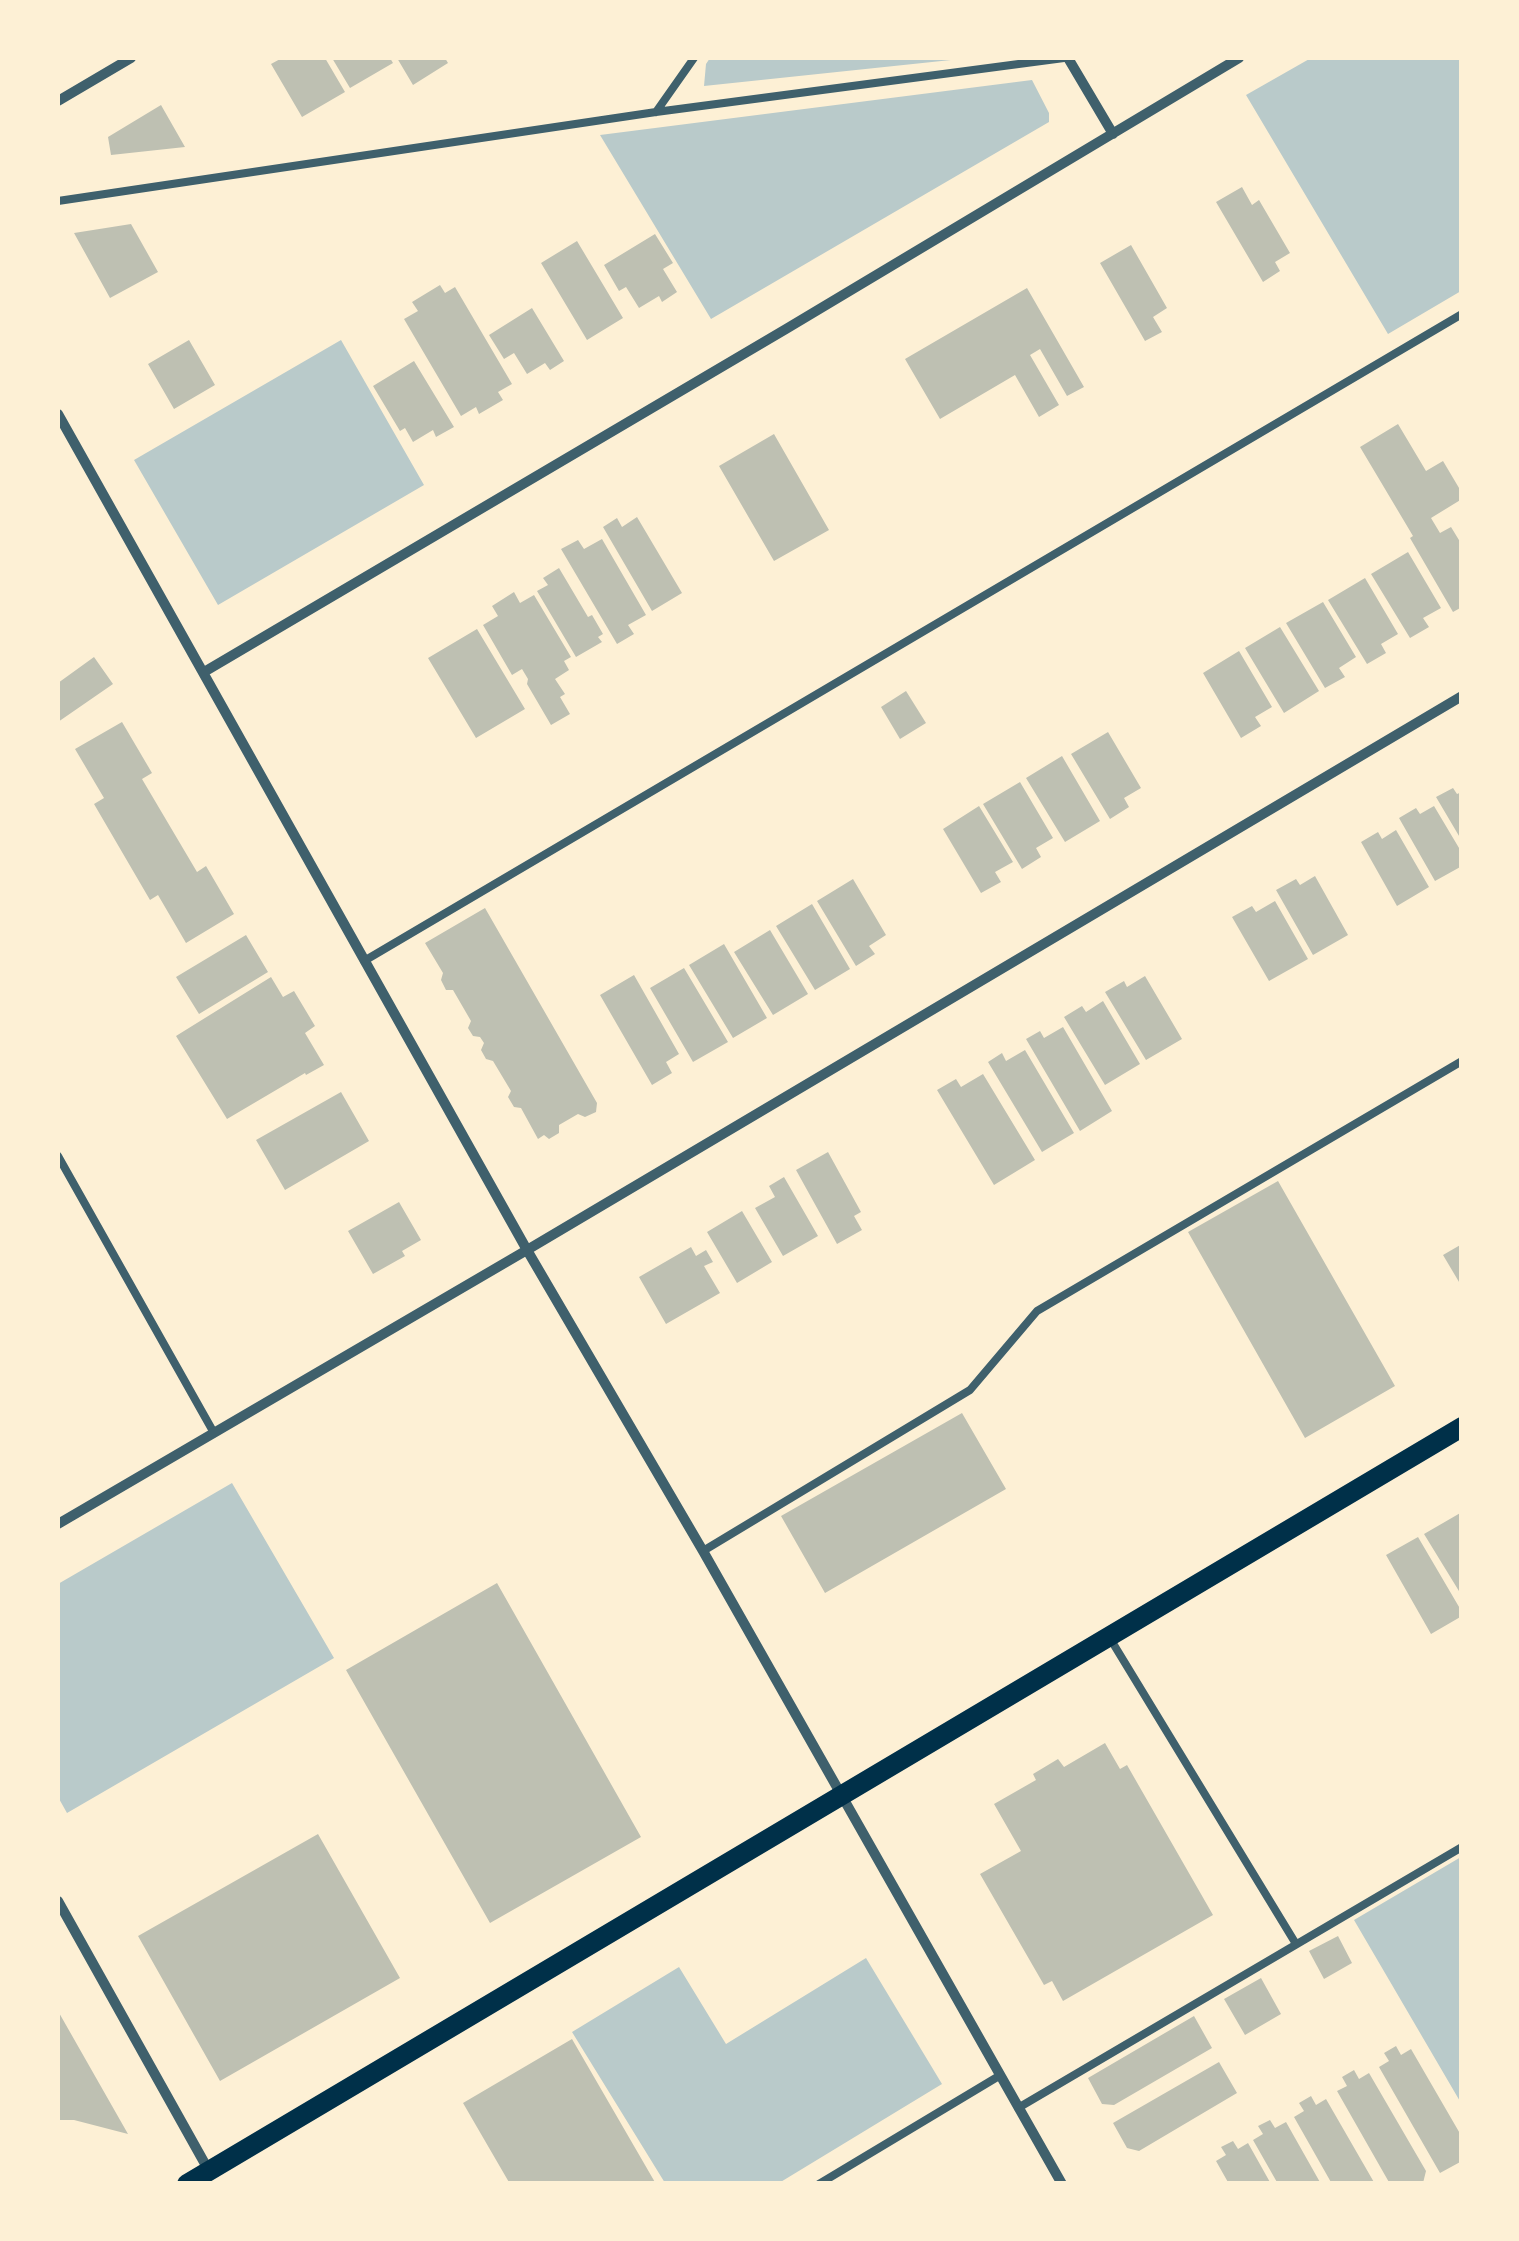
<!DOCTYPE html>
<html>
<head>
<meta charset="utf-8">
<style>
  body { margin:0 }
  #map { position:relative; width:1519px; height:2241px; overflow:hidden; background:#fdf0d5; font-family:Lato,sans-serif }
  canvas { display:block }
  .frame { position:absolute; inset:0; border:60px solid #fdf0d5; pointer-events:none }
</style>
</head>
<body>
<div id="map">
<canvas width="1519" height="2241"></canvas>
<div class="frame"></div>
</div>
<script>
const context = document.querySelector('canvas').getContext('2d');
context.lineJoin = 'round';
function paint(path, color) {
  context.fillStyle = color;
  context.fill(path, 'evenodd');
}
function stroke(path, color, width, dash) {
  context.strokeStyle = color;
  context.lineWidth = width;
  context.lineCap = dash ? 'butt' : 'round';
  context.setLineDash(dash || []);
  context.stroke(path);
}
paint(new Path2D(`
  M710,58h260l-266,28 2,-22z
  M1311,58h150v233l-73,43 -142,-239z
  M1032,80l17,33v9l-338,197 -111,-184z
  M341,340l83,145 -206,120 -84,-145z
  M232,1483l102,175 -267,155 -9,-16v-213z
  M1461,1857v246l-107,-183z
  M866,1958l76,126 -163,99h-114l-93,-151 107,-65 47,77z`), '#b9caca');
paint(new Path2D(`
  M282,58h43l20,34 -43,25 -31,-53z
  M332,58h58l3,5 -43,25z
  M397,58h48l3,5 -35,22z
  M161,105l24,42 -74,8 -3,-18z
  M1242,187l10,18 7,-5 31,53 -15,9 5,9 -17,11 -47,-80z
  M131,224l27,48 -48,26 -36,-65z
  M655,234l18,29 -10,6 14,23 -15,10 -3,-6 -20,12 -13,-21 -7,4 -15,-26z
  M577,241l46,77 -36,22 -46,-77z
  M1131,245l36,63 -14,9 9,15 -17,9 -45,-78z
  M440,285l5,8 10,-6 57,97 -14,8 5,8 -24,14 -3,-7 -15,9 -57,-97 14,-8 -6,-9z
  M1027,288l57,99 -17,9 -27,-47 -10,6 29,50 -20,12 -24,-42 -75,44 -35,-60z
  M532,308l32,53 -14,9 -5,-7 -18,11 -13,-21 -10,6 -15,-24z
  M189,340l26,45 -41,24 -26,-45z
  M414,361l40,66 -18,10 -3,-7 -20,12 -8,-14 -5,3 -27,-45z
  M1398,424l28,47 17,-10 19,32v6l-31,19 9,15 11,-6 11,18v62l-9,5 -43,-74 3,-2 -53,-89z
  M774,434l55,96 -55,31 -55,-95z
  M637,517l45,76 -30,18 -49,-84 14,-9 5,9z
  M602,539l44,76 -18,10 6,9 -17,10 -56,-95 17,-9 6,9z
  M1408,552l33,56 -18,10 6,9 -19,11 -39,-64z
  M559,568l29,49 4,-2 11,19 -5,3 4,5 -26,15 -39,-66 11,-6 -5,-7z
  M1365,578l33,56 -17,10 5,9 -19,11 -39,-64z
  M514,592l6,11 14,-8 37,62 -7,4 5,9 -14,9 10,15 -5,3 10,17 -19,11 -24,-41 1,-5 -6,-10 -10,6 -29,-50 15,-9 -6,-10z
  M1323,602l33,55 -17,11 6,9 -20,11 -39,-65z
  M1280,627l39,64 -35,22 -39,-65z
  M477,629l48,80 -49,29 -48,-80z
  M1239,651l33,56 -17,10 6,9 -20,12 -38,-65z
  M94,657l19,27 -55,38v-39z
  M906,691l20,32 -26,16 -19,-32z
  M122,722l30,51 -10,6 55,93 9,-6 28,48 -48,29 -28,-48 -8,5 -56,-96 10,-6 -29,-49z
  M1108,732l33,56 -17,10 5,9 -19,12 -39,-65z
  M1062,756l38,65 -35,21 -39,-64z
  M1020,782l33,56 -17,10 5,9 -19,12 -39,-65z
  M1453,788l4,6 5,-2v49l-26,-44z
  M979,806l34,56 -18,10 6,10 -20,11 -38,-64z
  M1434,806l28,47v13l-27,15 -36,-63 17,-10 4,6z
  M1396,830l33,57 -32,19 -36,-64 17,-10 4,7z
  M1315,876l33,59 -35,20 -37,-65 20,-11 4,6z
  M853,879l33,56 -17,11 6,8 -19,12 -39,-65z
  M1275,901l33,58 -39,22 -37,-64 20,-11 4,6z
  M812,904l38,65 -35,21 -39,-64z
  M485,908l112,195 -1,9 -11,5 -7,-3 -19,11v8l-10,6 -5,-4 -6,4 -17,-31 -7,-1 -6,-10 3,-6 -18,-30 -7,-2 -5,-9 3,-7 -4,-6 -7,-1 -5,-8 3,-7 -18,-31h-7l-5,-10 2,-7 -18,-30z
  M770,930l38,64 -35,21 -39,-63z
  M246,935l22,37 -69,42 -23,-37z
  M724,944l43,74 -34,20 -44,-73z
  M684,968l44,74 -35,20 -43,-74z
  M634,975l45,79 -13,8 6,11 -20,12 -52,-90z
  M1145,976l37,63 -36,21 -41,-68 19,-11 3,6z
  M271,977l12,20 11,-6 21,35 -10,7 19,32 -18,10 -1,-2 -78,46 -51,-83z
  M1103,1001l37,63 -35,21 -41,-68 18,-11 4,6z
  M1063,1027l49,84 -32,20 -54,-92 14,-8 4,7z
  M1025,1050l49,83 -32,19 -54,-90 14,-9 4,8z
  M983,1074l52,86 -41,25 -57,-95 19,-11 5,8z
  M341,1092l28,49 -84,49 -29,-50z
  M828,1152l33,60 -7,4 8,14 -25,14 -41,-74z
  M784,1177l34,59 -35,20 -28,-48 20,-11 -6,-11z
  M1278,1181l117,205 -90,52 -117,-206z
  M399,1202l22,38 -19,11 3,5 -32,18 -25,-43z
  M742,1211l30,51 -35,21 -30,-51z
  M1462,1244v43l-19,-32z
  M691,1247l5,9 10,-6 7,12 -9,4 16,27 -54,31 -27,-47z
  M962,1413l44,76 -181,104 -44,-77z
  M1462,1512v84l-38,-62z
  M1418,1537l44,75v4l-31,18 -45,-79z
  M497,1583l144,254 -151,86 -144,-253z
  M1105,1743l15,26 7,-4 86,150 -150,86 -11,-20 -8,4 -64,-111 41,-23 -27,-47 42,-24 -3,-6 25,-15 6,8z
  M318,1834l82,144 -180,103 -82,-145z
  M1338,1936l14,27 -28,16 -15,-28z
  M1261,1978l20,36 -36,21 -21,-36z
  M58,2011l70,123 -54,-14h-16z
  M1194,2016l18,32 -98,57 -12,-1 -14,-26z
  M572,2039l84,145h-146l-47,-81z
  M1396,2046l5,9 10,-6 51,88v24l-22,12 -61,-106 10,-6 -5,-8z
  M1219,2062l18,31 -98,58 -12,-3 -14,-25z
  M1354,2070l5,9 10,-6 57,98 -3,12 -33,1 -53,-93 10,-5 -5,-9z
  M1311,2096l5,9 10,-6 49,85h-43l-38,-67 10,-6 -5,-8z
  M1270,2120l5,8 11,-6 35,62h-43l-25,-44 10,-6 -5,-8z
  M1233,2141l5,8 10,-6 23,41h-42l-13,-23 10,-6 -5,-8z`), '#bec0b2');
stroke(new Path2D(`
  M656,112l38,-54
  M58,201l598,-89 408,-54
  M364,961l1098,-647
  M58,1156l156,277
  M703,1551l267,-161 67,-79 425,-250
  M1111,1640l185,304
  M1018,2108l444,-261
  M819,2184l180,-108`), '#3f606c', 8);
stroke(new Path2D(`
  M1068,58l45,76
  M58,101l73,-43
  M58,414l469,836 176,301 359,633
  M204,672l582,-343 453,-271
  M58,1524l469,-274 935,-554
  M58,1901l151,270`), '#3f606c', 10);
stroke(new Path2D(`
  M187,2184l1275,-757`), '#003049', 20);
</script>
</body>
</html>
